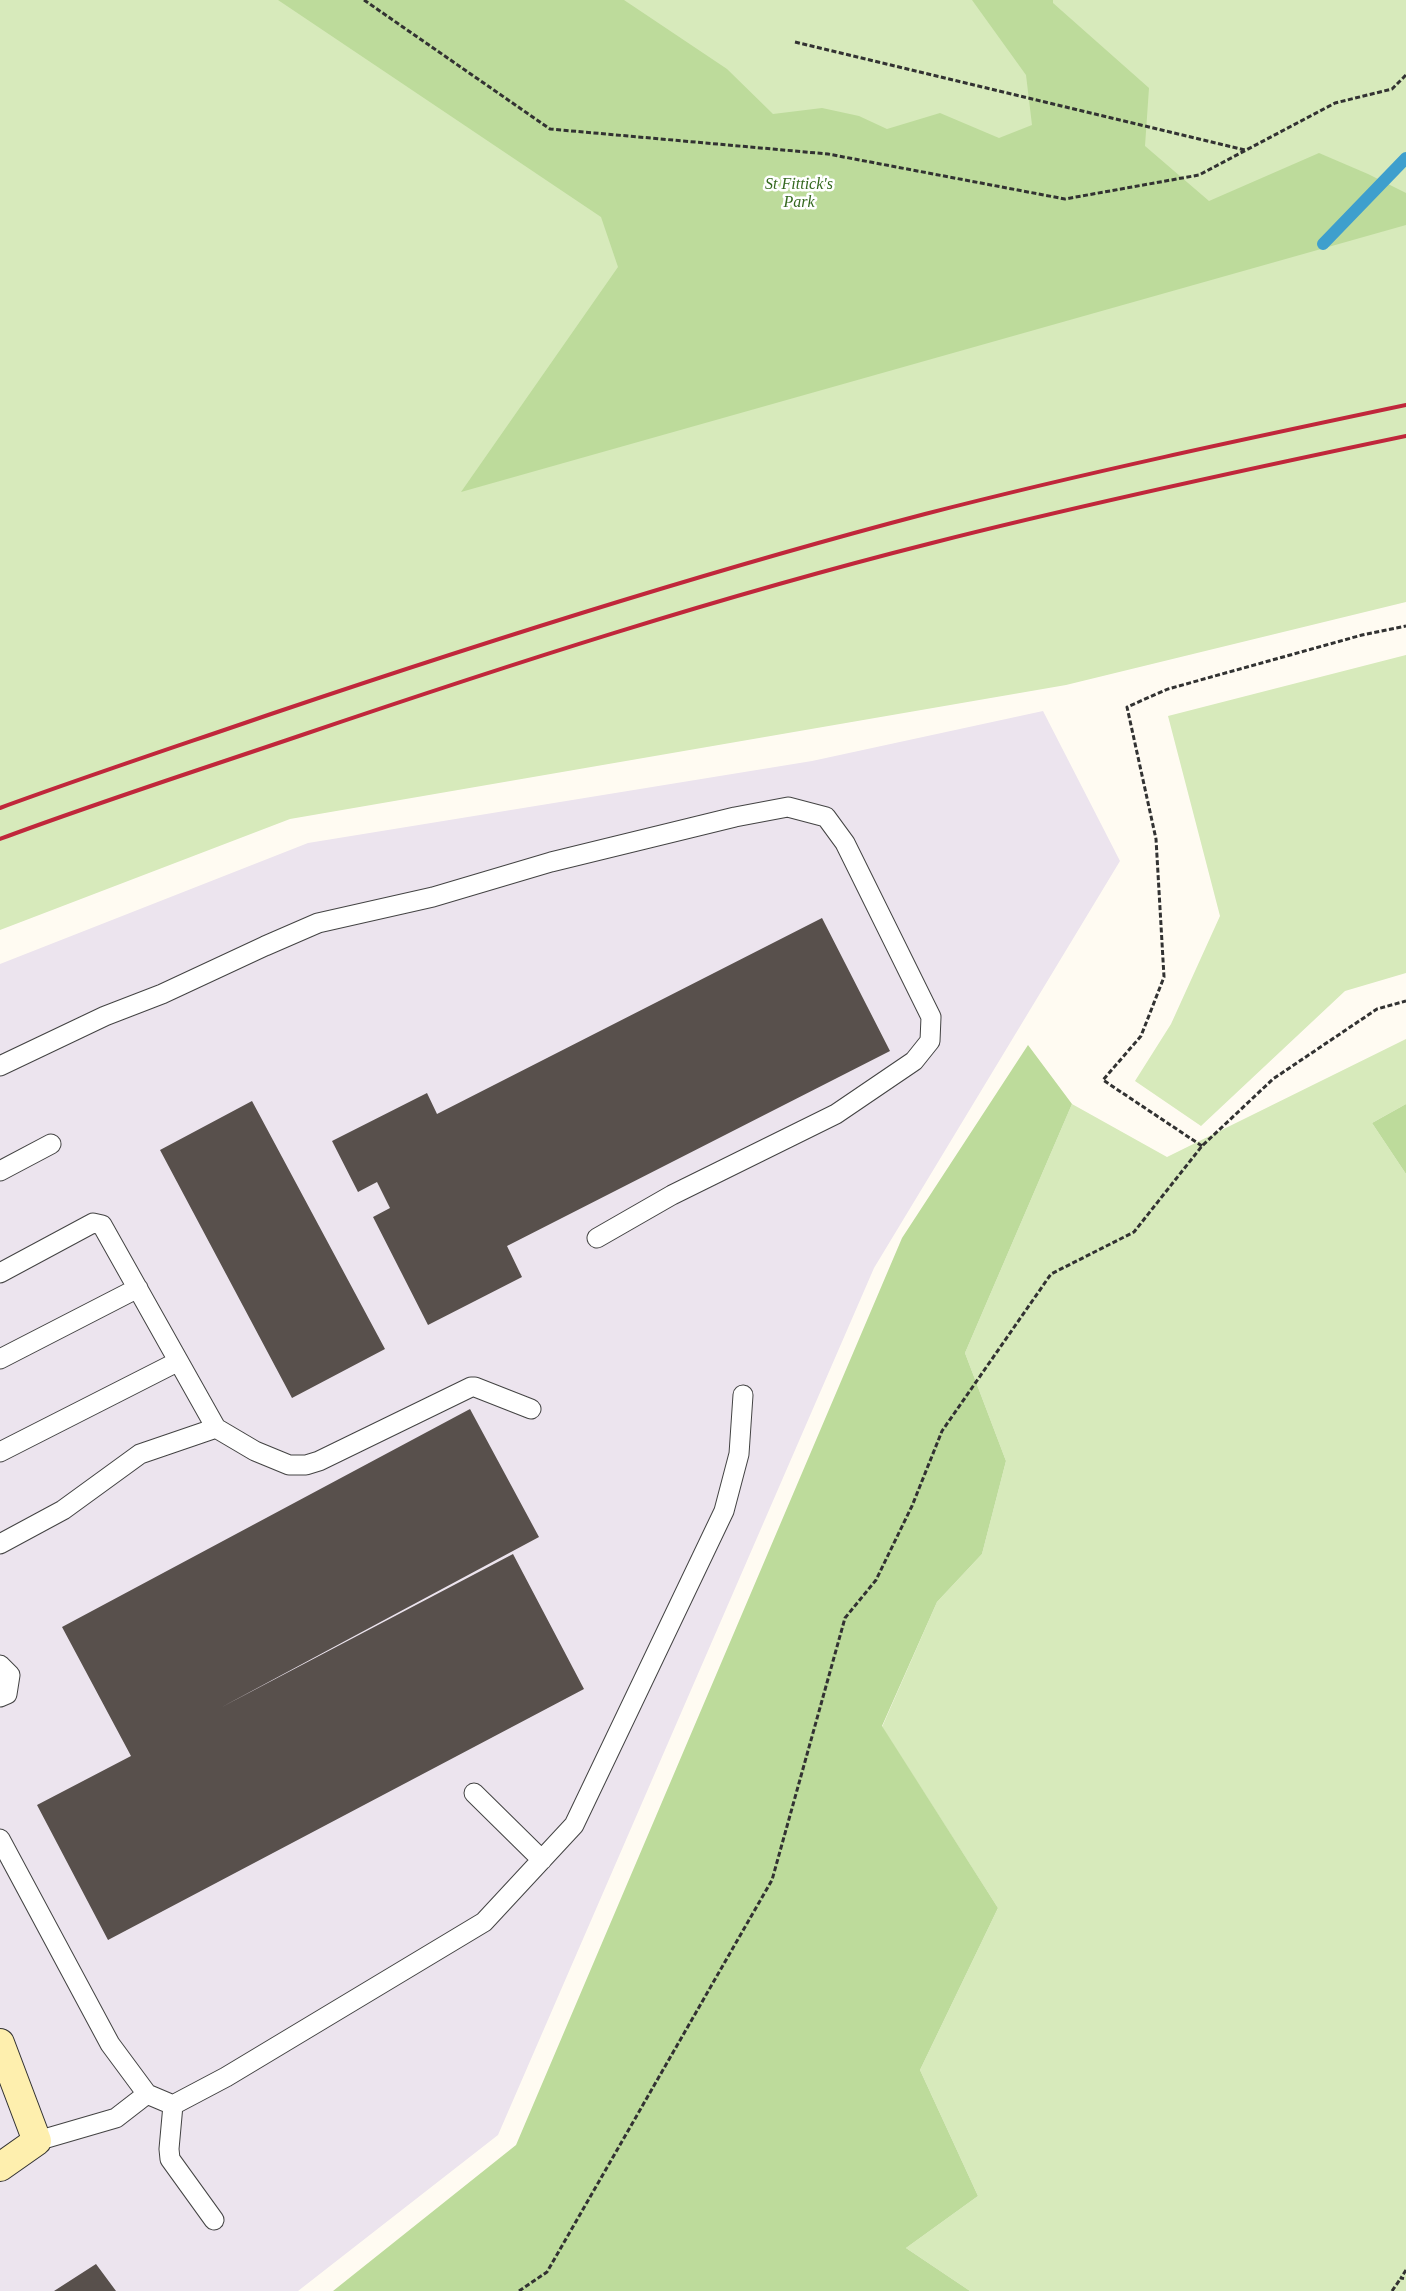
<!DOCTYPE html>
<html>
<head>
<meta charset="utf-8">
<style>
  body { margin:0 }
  canvas { display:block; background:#fffbf2 }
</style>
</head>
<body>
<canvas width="1406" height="2291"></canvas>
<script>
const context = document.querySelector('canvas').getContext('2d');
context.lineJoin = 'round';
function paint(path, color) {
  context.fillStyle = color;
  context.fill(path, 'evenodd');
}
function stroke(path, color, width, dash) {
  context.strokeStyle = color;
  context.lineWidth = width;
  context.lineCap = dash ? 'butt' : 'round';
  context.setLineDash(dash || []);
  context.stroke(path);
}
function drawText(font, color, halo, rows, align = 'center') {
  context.font = font + ' Georgia,serif';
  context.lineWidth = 5;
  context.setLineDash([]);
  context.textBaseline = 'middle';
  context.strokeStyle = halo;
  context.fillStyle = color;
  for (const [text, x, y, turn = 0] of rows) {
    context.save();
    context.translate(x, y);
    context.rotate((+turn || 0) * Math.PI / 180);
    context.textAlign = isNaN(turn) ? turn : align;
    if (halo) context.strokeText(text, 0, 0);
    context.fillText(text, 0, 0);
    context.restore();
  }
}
paint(new Path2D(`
  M1043,711l77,150 -246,407 -376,867 -200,156h-298v-1327l308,-121 504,-82z`), '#ece4ee');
paint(new Path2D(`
  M0,0h1406v602l-340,83 -776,134 -290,111z
  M1406,655v318l-61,18 -144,135 -66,-45 36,-57 49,-108 -52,-200z
  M1406,1039v65l-34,19 34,51v1117h-436l-64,-43 72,-52 -58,-126 78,-162 -116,-181 55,-125 45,-48 24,-93 -41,-108 107,-249 95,53z`), '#d7eabb');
paint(new Path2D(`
  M278,0h346l103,69 46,45 49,-6 37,8 28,13 53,-16 59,25 33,-13 -6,-50 -54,-75h81v3l96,85 -4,58 64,55 110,-48 49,21 38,19v32l-945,267 157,-225 -17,-50z
  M1028,1045l44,59 -107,249 41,108 -24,93 -45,48 -55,124 116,182 -78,162 58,126 -72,52 64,43h-637l183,-146 386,-907z
  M1406,1104v70l-34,-51z`), '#bddb9b');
stroke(new Path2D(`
  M1323,244l83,-86`), '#3e9fcd', 12);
paint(new Path2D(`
  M822,918l68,133 -383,195 15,31 -94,48 -55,-108 17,-9 -13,-26 -19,10 -26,-51 95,-48 10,21z
  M252,1101l133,248 -93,49 -132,-248z
  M470,1409l69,128 -319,171 293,-154 71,135 -476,251 -71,-135 94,-49 -69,-129z
  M96,2264l20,27h-62z`), '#58504c');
const lane = new Path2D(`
  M0,1066l105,-50 57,-22 103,-48 53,-23 115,-26 118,-35 184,-45 53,-10 38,10 19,26 86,174 -1,24 -16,20 -78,53 -164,81 -75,43
  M0,1171l51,-27
  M0,1273l93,-50 9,2 114,203 39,23 34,14h17l13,-4 152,-74h4l56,22
  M0,1359l138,-71
  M0,1452l177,-90
  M0,1544l63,-34 77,-56 76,-26
  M0,1665l10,10 -3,19 -7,3
  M474,1793l68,67
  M0,1839l110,205 37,50 26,11 53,-28 258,-155 90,-97 150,-314 15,-57 4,-59
  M173,2105l-4,44 1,10 44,61
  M37,2141l79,-23 31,-24`);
const secondary = new Path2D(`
  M0,2043l37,98 -37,26`);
stroke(lane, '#434343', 21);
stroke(secondary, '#323232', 30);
stroke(new Path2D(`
  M364,0l186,129 278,25 237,45 134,-24 136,-72 57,-14 14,-14
  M795,42l450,108
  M1202,1146l-99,-66 38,-44 23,-59 -8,-138 -29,-132 41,-18 194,-54 44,-9
  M1406,2270l-5,8 5,1
  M519,2291l28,-19 225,-392 73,-262 31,-38 36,-74 30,-75 109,-157 83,-42 68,-86 71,-67 104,-70 29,-8
  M1392,2291l9,-13`), '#323232', 3, [5, 2.5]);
stroke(lane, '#fff', 19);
stroke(secondary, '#feefae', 28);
stroke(new Path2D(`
  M0,808c90,-33 181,-63 271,-94 216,-73 433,-142 654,-200 159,-41 320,-75 481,-109
  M0,839c99,-37 199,-69 299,-103 209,-71 419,-139 633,-193 157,-40 316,-74 474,-107`), '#c0273b', 4);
drawText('italic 16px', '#34681f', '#fff', [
  ["St Fittick's",799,185],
  ["Park",799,203]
]);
</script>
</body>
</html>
